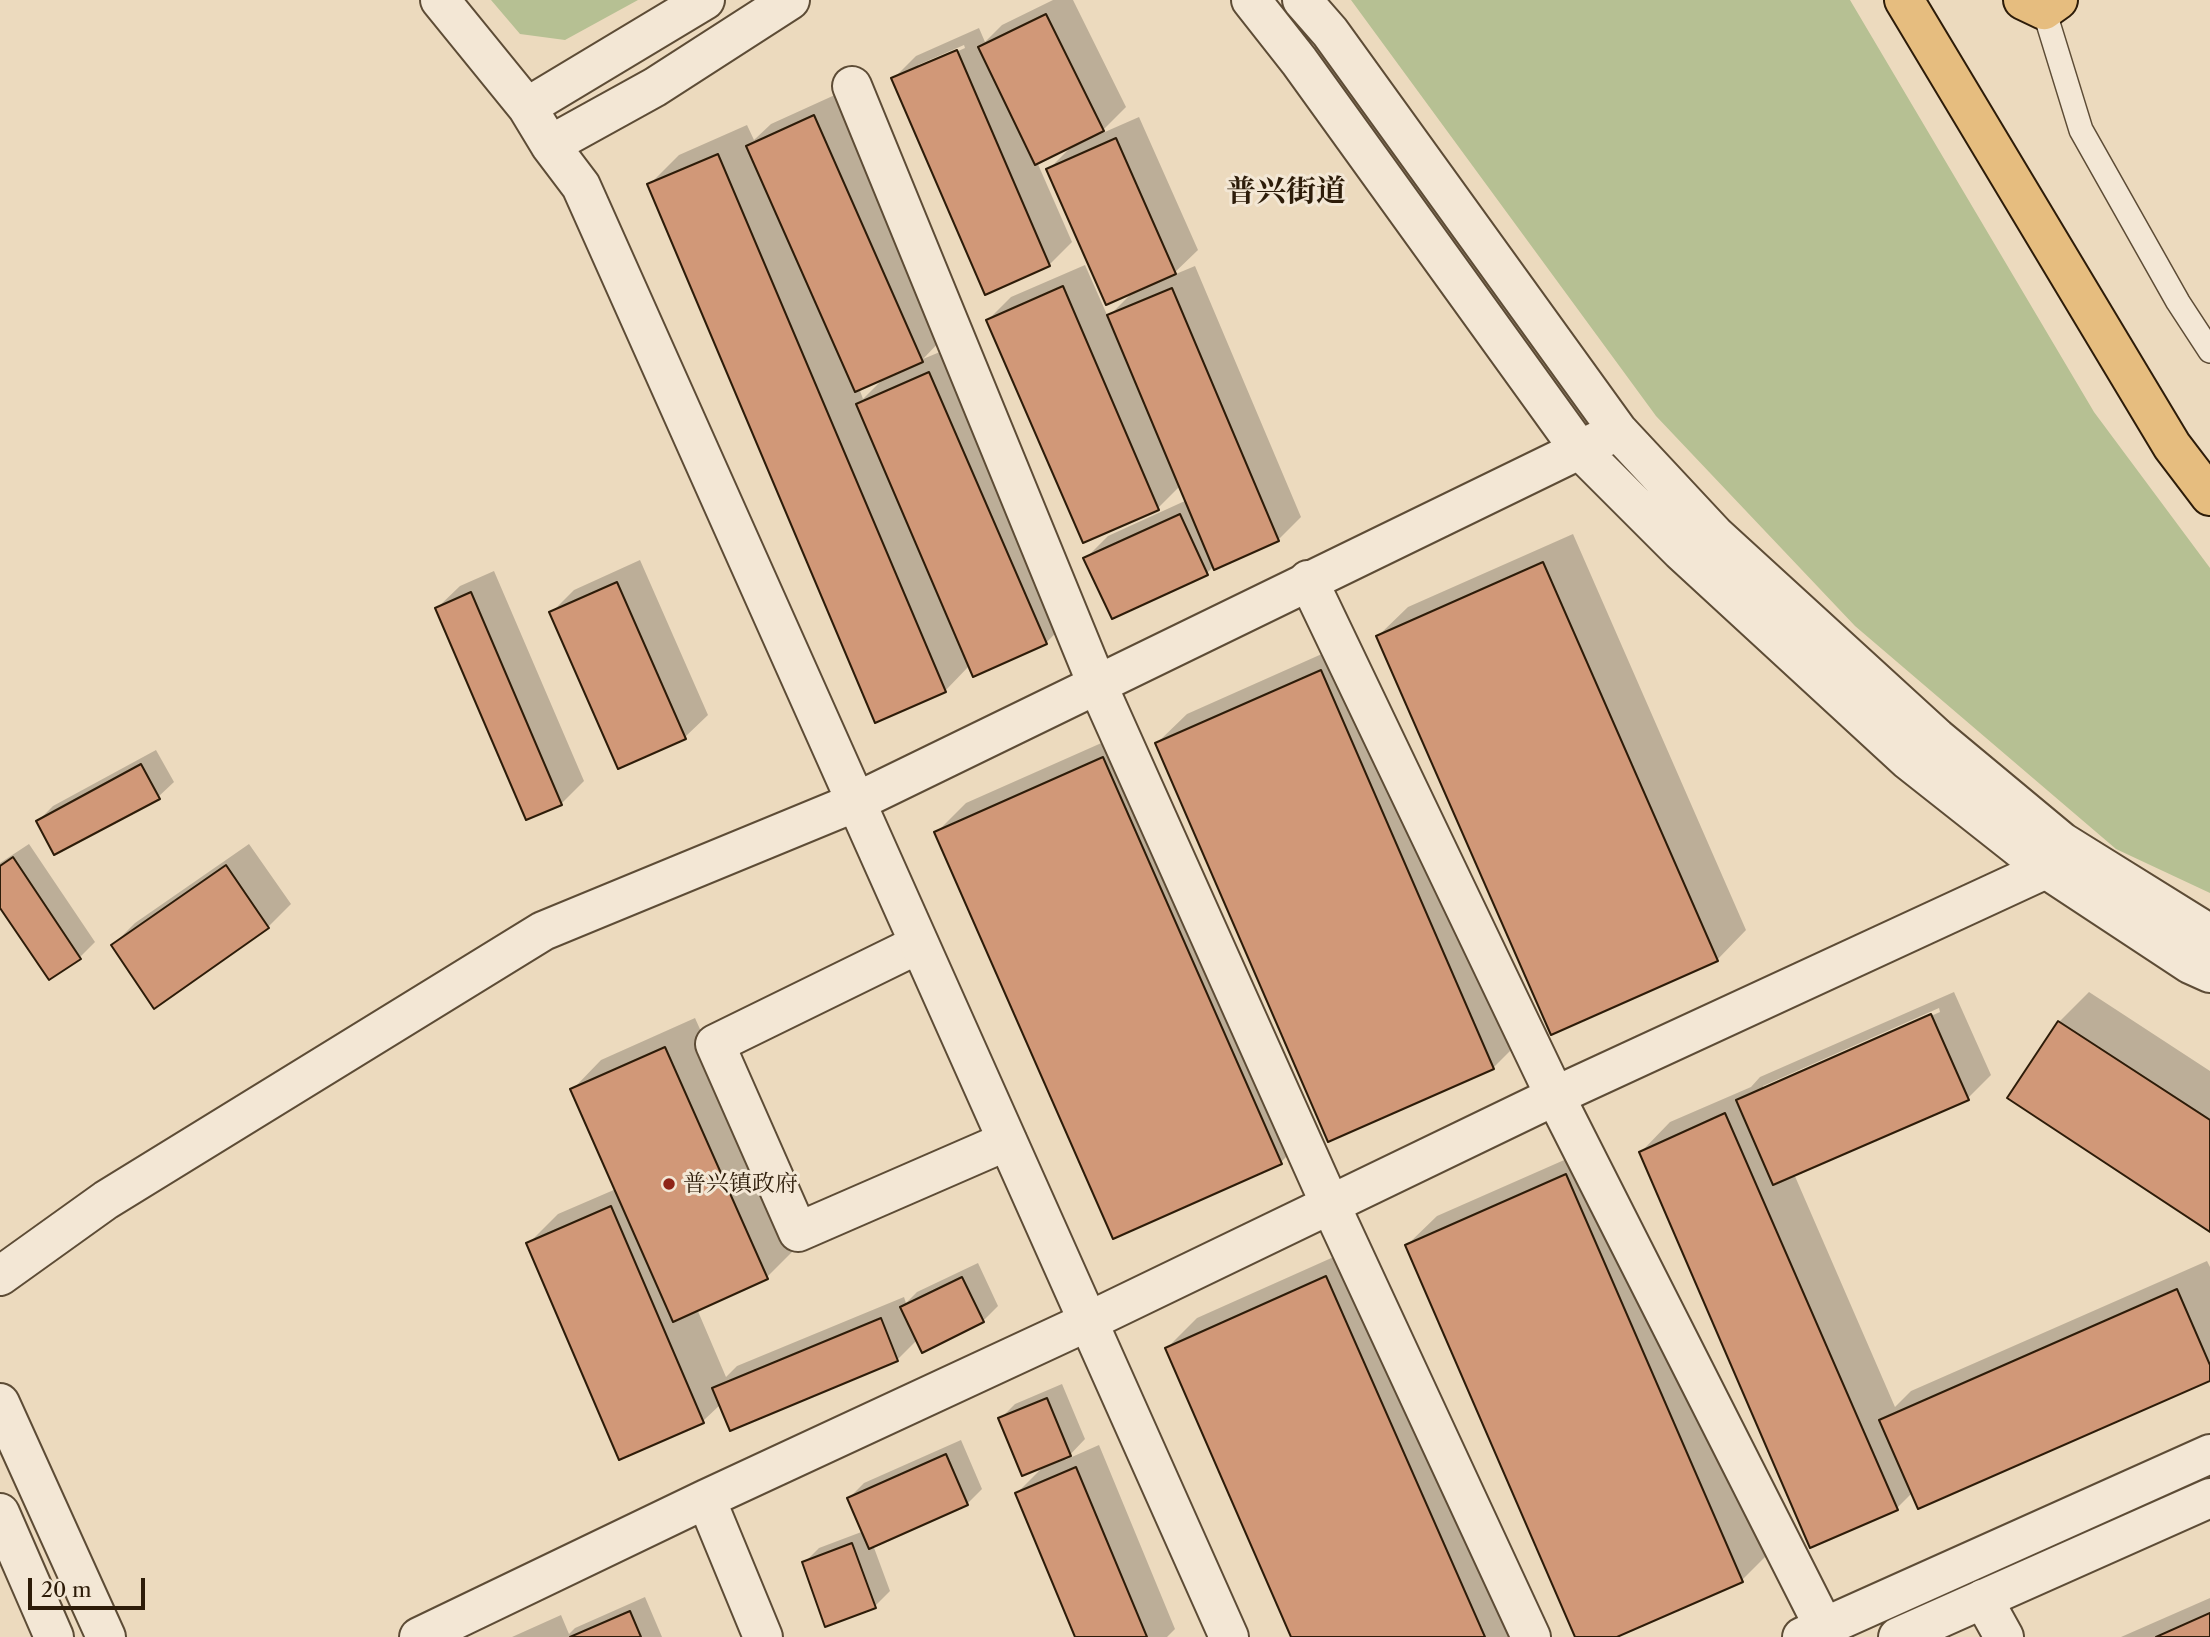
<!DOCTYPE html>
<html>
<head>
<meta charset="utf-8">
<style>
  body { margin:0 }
  #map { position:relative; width:2210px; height:1637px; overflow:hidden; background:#ecdabe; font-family:"Libre Caslon Text",serif }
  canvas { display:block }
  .scale { position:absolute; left:28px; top:1578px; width:117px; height:32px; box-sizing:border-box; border:4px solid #2d1c09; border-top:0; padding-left:9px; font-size:21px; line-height:24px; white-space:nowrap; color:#2d1c09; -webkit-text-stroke:5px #f3e7d5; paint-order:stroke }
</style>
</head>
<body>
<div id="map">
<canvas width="2210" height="1637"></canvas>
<div class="scale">20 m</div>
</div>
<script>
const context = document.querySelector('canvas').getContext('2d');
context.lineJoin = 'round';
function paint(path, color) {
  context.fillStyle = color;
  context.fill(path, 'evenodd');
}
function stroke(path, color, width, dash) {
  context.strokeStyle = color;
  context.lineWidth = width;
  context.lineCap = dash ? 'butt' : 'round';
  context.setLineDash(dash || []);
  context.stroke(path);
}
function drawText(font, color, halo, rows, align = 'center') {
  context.font = font + ' "Libre Caslon Text","Noto Serif SC",serif';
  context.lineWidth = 6;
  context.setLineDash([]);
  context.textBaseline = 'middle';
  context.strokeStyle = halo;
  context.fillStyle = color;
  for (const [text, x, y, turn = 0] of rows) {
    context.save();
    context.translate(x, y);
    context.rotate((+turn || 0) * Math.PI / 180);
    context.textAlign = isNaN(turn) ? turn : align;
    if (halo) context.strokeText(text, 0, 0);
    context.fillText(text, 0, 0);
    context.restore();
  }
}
paint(new Path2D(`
  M491,0h147l-73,40 -45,-6z
  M1351,0h499l244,412 116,156v325l-94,-44 -261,-223 -199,-210z`), '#b6c093');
paint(new Path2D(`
  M1053,0h20l53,107 -28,28 41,-18 59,133 -27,26 24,-10 106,251 -23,23 -63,25 -8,8 -121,-15 22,-22 79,-36 -6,-15 -23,23 -170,-188 23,-23 74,-32 23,52 26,-26 -86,-121 24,-24 -35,16 35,80 -23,23 -156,-186 23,-23 63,-28 6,14 17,-17zM964,45l1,3 -47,21v-4z
  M837,94l107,243 -21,22 36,-15 116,269 -29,30 -76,22 -25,26 -296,-506 30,-30 68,-30 7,15 17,-16zM885,377l-22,22 -4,-11z
  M1573,534l173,396 -29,30 -339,-324 30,-29z
  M640,560l68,155 -23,22 -134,-124 23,-23z
  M494,571l90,210 -23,23 -124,-196 23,-22z
  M1351,641l172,397 -30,30 -336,-325 30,-29z
  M1133,729l177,404 -30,30 -343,-331 29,-29z
  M156,750l18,32 -16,15 -120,24 15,-15z
  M29,844l66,98 -15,15 -31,21 -49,-73v-42z
  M249,844l42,60 -23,23 -114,79 -41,-61 22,-22z
  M1954,992l37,83 -23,23 -174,76 101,233 16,-16 296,-130 3,6v112l-297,113 -16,16 -256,-356 29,-30 81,-35 9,-10zM1939,1008l1,4 -177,78v-4z
  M2089,992l121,79v159l-200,-132 49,-76z
  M695,1018l102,229 -30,30 -70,32 29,68 11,-11 167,-69 2,6 11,-11 61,-29 20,43 -15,15 -65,18 -21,21 -176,44 -18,17 -175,-177 30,-30 58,-25 -44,-99 29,-30z
  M1596,1146l176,404 -30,30 -130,57h-35l-170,-392 30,-29z
  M1356,1247l171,390h-234l-126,-289 30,-30z
  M1062,1384l23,55 -20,21 34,-15 76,184 -8,8h-90l-60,-144 29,-29 -46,-45 15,-15z
  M961,1440l21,49 -15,15 -94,41 17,46 -15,15 -71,-43 15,-15 45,-17 -15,-33 15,-15z
  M645,1597l17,40h-150l49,-22 8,19 6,-6z
  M2210,1598v39h-89z`), '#0003');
const building = new Path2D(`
  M1046,14l58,117 -69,34 -57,-118z
  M957,50l93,216 -65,29 -94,-217z
  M814,115l109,247 -68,30 -109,-246z
  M1116,138l60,136 -70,31 -60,-136z
  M718,154l228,538 -71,31 -228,-539z
  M1063,286l96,224 -76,33 -97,-223z
  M1172,288l107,253 -65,29 -107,-255z
  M929,372l118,272 -74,33 -117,-273z
  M1180,514l28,61 -96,44 -29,-61z
  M1543,562l175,399 -167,74 -175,-399z
  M617,582l69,157 -68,30 -69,-157z
  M471,592l91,213 -36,15 -91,-212z
  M1321,670l173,399 -166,73 -173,-399z
  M1103,757l179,407 -169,75 -179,-407z
  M141,764l19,35 -106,56 -18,-34z
  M13,857l68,102 -32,21 -49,-72v-42z
  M226,865l43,63 -115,81 -43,-64z
  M1931,1014l38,86 -196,85 -37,-85z
  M2058,1021l152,99v112l-203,-134z
  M665,1047l103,232 -95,43 -103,-233z
  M1725,1113l173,397 -88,38 -171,-396z
  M1566,1174l177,408 -126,55h-42l-170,-392z
  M611,1206l93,217 -85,37 -93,-217z
  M1326,1276l159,361h-194l-126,-289z
  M962,1277l22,45 -62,31 -22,-46z
  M2177,1289l33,76v16l-292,128 -39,-89z
  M881,1318l17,43 -168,70 -18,-43z
  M1047,1398l24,58 -49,20 -24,-58z
  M946,1454l22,51 -99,44 -22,-51z
  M1076,1467l71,170h-72l-60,-144z
  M852,1543l24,65 -51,19 -23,-65z
  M630,1611l11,26h-71z
  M2210,1613v24h-54z`);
paint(building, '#d19878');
stroke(building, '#2d1c09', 2);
const service = new Path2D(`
  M2044,10l37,120 97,172 32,49`);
const minor = new Path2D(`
  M852,86l245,598 233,520 201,433
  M1308,580l247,516 269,531
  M919,944l-204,100 83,188 209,-91
  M706,1499l57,138
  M1983,1599l21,38
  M419,1637l287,-138 381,-177 468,-226 491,-227`);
const tertiary = new Path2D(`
  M440,0l87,107 23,38 31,41 648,1451
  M1251,0l48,61 280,388 102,102 227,209 138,109 144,95 20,9
  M1302,0l28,32 288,399 97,104 222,203 125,104 148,92
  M527,107l178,-107
  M550,145l105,-58 135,-87
  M0,1276l106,-76 437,-269 313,-129 762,-371
  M0,1403l106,234
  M0,1513l54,124
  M1802,1637l408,-183
  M1898,1637l312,-139`);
const motorway = new Path2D(`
  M1904,0l268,446 38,50
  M2023,0l21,10 14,-10`);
stroke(service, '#5d4c36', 26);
stroke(minor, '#5d4c36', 42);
stroke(tertiary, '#5d4c36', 42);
stroke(motorway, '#2d1c09', 42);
stroke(service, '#f3e7d5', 23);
stroke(minor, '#f3e7d5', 38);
stroke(tertiary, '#f3e7d5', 38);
stroke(motorway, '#e6bd7f', 38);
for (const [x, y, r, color] of [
  [669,1184,7,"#8f2418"]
]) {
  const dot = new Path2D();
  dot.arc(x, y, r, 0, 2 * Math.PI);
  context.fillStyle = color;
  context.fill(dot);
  stroke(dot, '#f3e7d5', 2.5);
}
drawText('23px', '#2d1c09', '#f3e7d5', [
  ["普兴镇政府",683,1184]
], 'left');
drawText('bold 30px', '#2d1c09', '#f3e7d5', [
  ["普兴街道",1286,192]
]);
</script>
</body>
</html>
